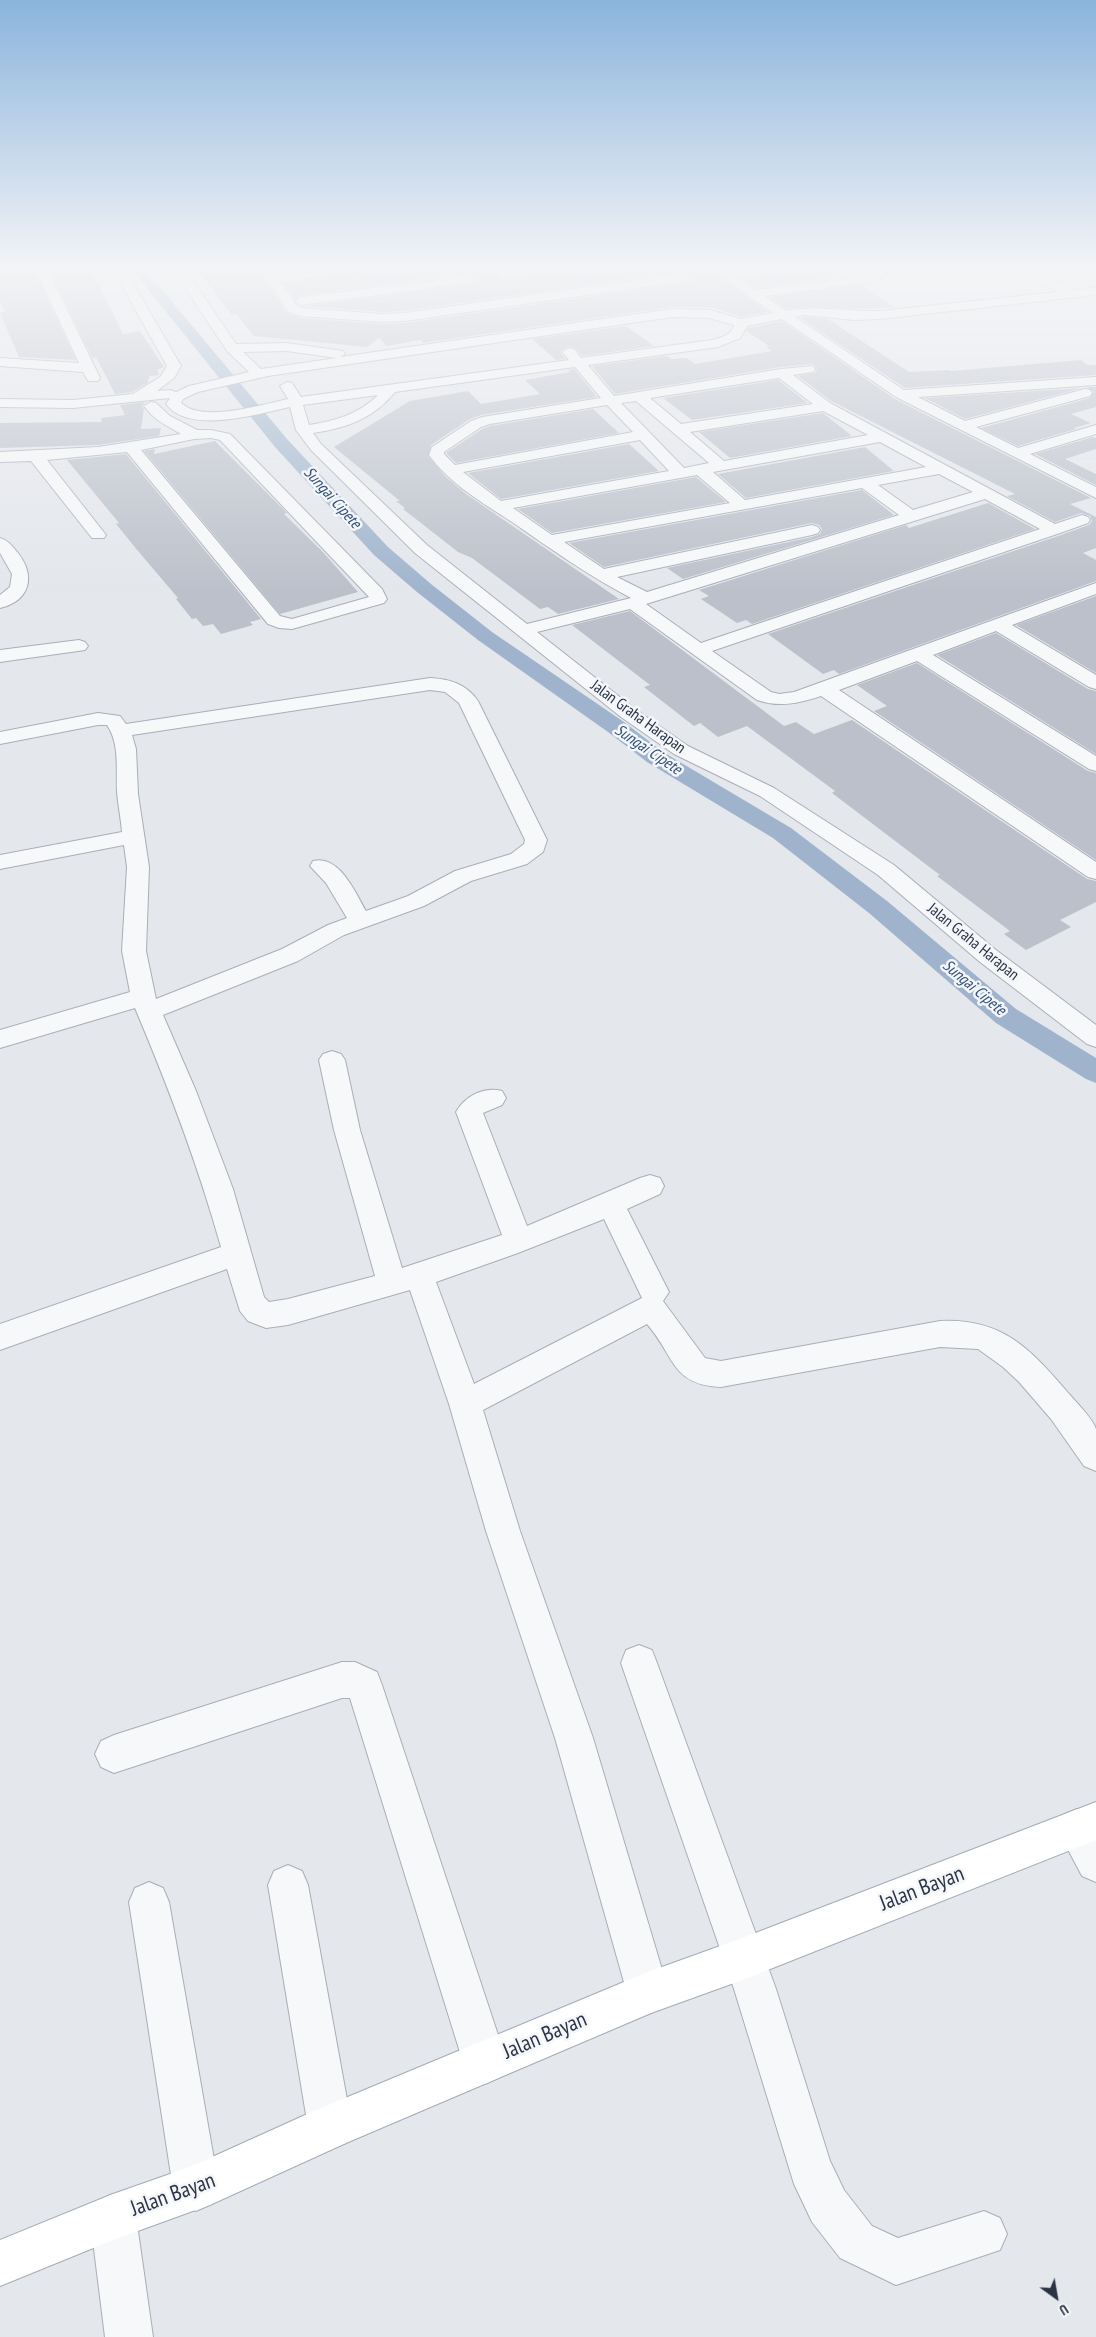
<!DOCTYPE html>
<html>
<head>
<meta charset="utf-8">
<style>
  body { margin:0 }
  #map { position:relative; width:1096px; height:2337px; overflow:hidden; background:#e4e7ec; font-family:"PT Sans Narrow",sans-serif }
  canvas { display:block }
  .north { position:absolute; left:1031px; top:2272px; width:50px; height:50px; -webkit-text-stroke:4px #f4f6f9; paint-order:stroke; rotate:148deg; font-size:14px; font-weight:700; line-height:20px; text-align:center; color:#2b3445 }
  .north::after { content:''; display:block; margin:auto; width:18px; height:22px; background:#2b3445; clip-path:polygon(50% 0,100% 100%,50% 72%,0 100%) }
</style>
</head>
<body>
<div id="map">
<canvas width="1096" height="2337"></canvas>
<div class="north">U</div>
</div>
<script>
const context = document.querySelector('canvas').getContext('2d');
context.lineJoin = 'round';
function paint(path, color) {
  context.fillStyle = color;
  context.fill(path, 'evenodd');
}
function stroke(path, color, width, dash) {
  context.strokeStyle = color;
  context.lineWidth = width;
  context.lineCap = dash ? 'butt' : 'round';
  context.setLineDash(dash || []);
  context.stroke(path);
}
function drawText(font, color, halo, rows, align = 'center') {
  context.font = font + ' "PT Sans Narrow",sans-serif';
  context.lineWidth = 5;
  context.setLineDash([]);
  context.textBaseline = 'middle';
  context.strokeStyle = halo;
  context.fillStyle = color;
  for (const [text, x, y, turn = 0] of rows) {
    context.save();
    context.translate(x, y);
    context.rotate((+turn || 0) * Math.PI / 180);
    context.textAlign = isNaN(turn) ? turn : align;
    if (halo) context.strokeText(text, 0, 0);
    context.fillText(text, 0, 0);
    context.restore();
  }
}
paint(new Path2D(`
  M129,266h13l145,173 101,108 43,37 61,48 132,90 39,30 128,76 96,73 129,108 80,49v25l-10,-4 -90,-56 -127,-110 -96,-75 -126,-76 -39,-30 -130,-92 -61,-48 -43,-37 -99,-108z`), '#9fb4cc');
paint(new Path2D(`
  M0,266h32l44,94 -57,-3 -19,-44 5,-1 -5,-11z
  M48,266h41l34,68 17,-3 24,36 -7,3 2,5 -10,1 -1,7 -16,9 -17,2 -19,-37 -4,1z
  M194,266h61l32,47 13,5 82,6 22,-1 282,-40 8,-5 -8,-7 -282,40 -22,1 -76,-6 164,-21 4,-6 -8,-5 -164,21 -7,5 -12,-17 121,-17h109l-11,2 -7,4v4l7,4 54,-8 8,-6h140l64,46 -27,5 -31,-10h-38l-249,36 -2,-3 -34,6 -8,-8 -12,9 -113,-11 -18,-22 -4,1z
  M272,266h56l-51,8z
  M798,266h28l18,10 -88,12 -15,-10 49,-6z
  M860,285l34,22 -26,2 -59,-2 -23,2 -16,-12z
  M805,317l23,2 81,53 40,-2 2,1 130,-11 6,5h9v10l-191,13 -105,-70z
  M782,321l113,78 196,99 -21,6 26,13v31l-13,5 13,7v21l-257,93 -5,-4 -11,4 -55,-40 293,-99 28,-10 3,-4 -2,-5 -9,-3 -26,9 -48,-26 8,-2 -184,-93 -33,-25 17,-3 2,-5 -4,-4 -32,3 -166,27 -23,-28 75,-10 4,3 16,-1 8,6 77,-13 -6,-4 3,-1 -23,-15 2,-3z
  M626,326l28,20 -72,10 -7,-8 -6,-2 -9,6 5,7 -9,1 -24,-21z
  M574,369l23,28 -116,18 -11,4 -39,26 -3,11 17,20 21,18 153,105 -61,15 -10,-7 -8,2 -68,-51 -14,-6 -55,-43 2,-1 -9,-7h4l-66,-54 76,-46 58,-10 13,13 59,-10 -15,-14 45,-8 -2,-2z
  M778,380l30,23 -116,17 -29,-22z
  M1087,387h9v20l-25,7 20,9 -17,5 2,1 -58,17 -37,-18 109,-30 4,-6z
  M1082,388l-117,31 -40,-21z
  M145,402l-3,4 2,3 -3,20 20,-1 -2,8 -61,9 -98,3v-25l102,-1 -1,-4 24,-3 -5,-10z
  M593,409l26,24 -163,30 -10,-10 36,-24 8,-3z
  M823,413l29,23 -122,22 -31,-26z
  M1093,437l3,1v11l-31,10 31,15v11l-61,-31z
  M215,441l72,72 -3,1 39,38 35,40 -78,22 -136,-163 11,-2 -1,5z
  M629,444l30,27 -158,28 -33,-26z
  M865,447l29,24 -148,27 -28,-24z
  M126,454l135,165 -11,3 3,3 -32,9 -8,-10 -10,2 -7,-8 -4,1 -16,-20 2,-1 -40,-47 -22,-27 3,-1 -52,-63z
  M696,477l30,25 -174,31 -34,-24z
  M862,490l32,25 -211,64 -16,-11 145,-31 8,-3 2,-5 -3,-4 -7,-2 -208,44 -35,-24z
  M988,503l47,26 -283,95 -6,-4 -9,3 -36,-24 8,-3 -10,-6 207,-65 3,3z
  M1096,596v77l-80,-48z
  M630,611l154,115 12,-4 18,12 38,-14 235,159 9,2v21l-36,18 11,7 -45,23 -22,-16 6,-3 -73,-55 3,-1 -108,-82 3,-2 -88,-65 -29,11 -18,-14 -6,3 -50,-39 6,-2 -78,-60z
  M996,633l92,56 8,2v63l-159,-99z
  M917,663l171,108 8,2v87l-222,-149 13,-5 -30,-21z`), '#bbc0ca');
const minor = new Path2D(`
  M34,266h12l54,112 -2,3h-10l-5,-9 -83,-6v-8l79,5z
  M111,266h12l58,100 -7,12 -17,13 13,-1 6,2 13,-6 60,-14 -22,-21 -56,-85h12l53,78 51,-1 56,8 2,3 -5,3 332,-48 38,1 31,9 32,-6 -67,-47h14l7,5 34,-5h35l-6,4 -54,7 20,13 113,-15 11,-9h13l-10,12 -11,4 -107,14 21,15c31,-6 63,1 94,0l177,-19 -44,-26h16l43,24 24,-3v8l-216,24 -26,1 -49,-5 -10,2 109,73 192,-13v8l-178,12 47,24 120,-32 5,1 2,3 -2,3 -114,31 42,21 78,-23v9l-66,20 66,33v11l-200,-101 -114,-78 -35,7 -7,12 -22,9 -130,18 26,31 167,-27 32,-3 2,3 -2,3 -20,3 37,28 225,121 27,-9 6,2 2,3 -2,3 -28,10 -348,118 59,41 8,2 15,-2 302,-109v11l-84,31 84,50v14l-7,-2 -93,-56 -63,24 163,101v15l-7,-2 -172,-108 -78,29 257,172v17l-8,-2 -267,-181c-22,7 -41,12 -64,4l-127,-91 -93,23 98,77 53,37 86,42 120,77 102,85 100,75v22l-9,-3 -107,-82 -102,-87 -118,-79 -86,-42 -53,-37 -206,-164 -104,-103 -15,-20 -6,-23c-32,7 -102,28 -124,-3l4,-6 -97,10 -73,-1v-8l73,1 60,-6 27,-17 7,-11zM672,317l37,1 25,7c-2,10 -13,13 -22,15l-131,18 -7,-9 -5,-1 -7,4 7,8 -268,37 -9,-14 -5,-1 -7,4 8,13c-28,6 -85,24 -107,4l2,-4 15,-7 70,-16zM287,351l50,7 -76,11 -18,-17zM575,367l26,31 -119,19 -11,4 -39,26 -3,8c21,29 54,48 83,67 39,27 77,54 119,76l-104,26 -100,-79 -106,-101 -8,-11c33,-5 60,-14 82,-41zM779,378l34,26 -132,20 -31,-26zM378,395c-19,19 -43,26 -69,30l-6,-20zM636,401l73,62 -25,5 -63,-65zM607,405l26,27 -178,33 -11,-11v-2l37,-25 9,-3zM823,411l45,24 -144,26 -34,-29zM640,440l29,31 -168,30 -38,-29zM880,442l46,25 -181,33 -32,-28zM939,474l34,18 -60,18 -35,-25zM697,475l33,28 -178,32 -39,-27zM862,488l37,27 -252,77 -30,-15 195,-42 6,-2 2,-3 -2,-3 -6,-2 -208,44 -40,-27zM985,499l55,30 -339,114 -55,-39z
  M257,266h12l7,10 67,-10h34l-6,4 -91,12 17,24 5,2 80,6 22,-1 282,-40 6,4 -6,4 -282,40 -22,1 -82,-6 -11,-4z
  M529,266h33l-6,4 -54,8 -6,-4 6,-4z
  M466,276l4,1 2,3 -2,3 -168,22 -6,-4 6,-4z
  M151,402l5,1 14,13 27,14h14l19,4 152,155 5,10 -3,4 -92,26 -13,-1 -11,-4 -141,-172 -80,8 59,75 -2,3h-12l-61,-77 -31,1v-10l98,-5 83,-13c-14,-8 -28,-15 -37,-28zM211,438l9,2 149,157 -77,22 -12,-3 -139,-166 53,-11z
  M0,538c8,2 13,9 18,15 18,23 12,48 -18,55v-13l10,-8 2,-13 -12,-21z
  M79,640l6,2 3,4 -3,4 -85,12v-12z
  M430,678c20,1 36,6 48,23l69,139 -4,12 -16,12 -56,17 -47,25 -80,29 -46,26 -135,54 33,76 37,98 31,108 5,5 19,-3 87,-23 -41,-146 -15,-70 4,-6 9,-3 9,3 4,6 15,70 42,138 100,-33 -46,-123c9,-16 28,-26 46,-21l4,7 -4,7 -19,8 44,113 113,-48 10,-3 10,3 4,8 -4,8 -33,15 42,83 -6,9 42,57 16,3 219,-40c64,-3 91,29 130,74 7,8 23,24 26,34 0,9 0,31 0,42l-12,-5 -33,-47 -32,-37 -16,-15 -25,-18 -38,-2 -219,40c-50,-2 -46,-31 -74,-63l-164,86 37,121 73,207 76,255 -6,15 -15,6 -15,-6 -6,-15 -72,-255 -69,-207 -37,-127 -39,-114 -122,35 -22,3 -18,-7 -8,-10 -13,-42 -227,81v-26l221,-77c-23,-82 -53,-161 -86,-239l-135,40v-18l130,-38 -8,-41 5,-84 -3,-22 -124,24v-14l122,-23c-1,-13 -4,-27 -5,-40 -1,-22 3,-48 -10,-67h-9l-98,19v-12l98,-19 22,3 6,8zM430,690l15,2 14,11 66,137 -1,4 -13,10 -56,17 -47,25 -42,15c-11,-19 -27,-57 -53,-50l-3,5 16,17 21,35 -19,7 -46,24 -126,50 -10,-48 3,-84 -11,-73 -2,-45 -4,-14zM604,1219l38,79 -168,86 -38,-102 82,-29z
  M639,1645l13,5 5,13 119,326 54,172 14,29 28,36 26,12 86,-27 16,7 7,16 -7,16 -104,35 -56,-27 -28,-36 -18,-38 -60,-195 -113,-326 5,-13z
  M342,1662h13l22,10 5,13 125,377 -7,15 -15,7 -15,-7 -7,-15 -113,-364h-8l-228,75 -13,-6 -6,-13 6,-13 13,-6z
  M1077,1809l14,6 5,9v58l-14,-6 -25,-47 6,-14z
  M288,1865l14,6 6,14 44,242 -6,16 -16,6 -16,-6 -6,-16 -40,-242 6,-14z
  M149,1882l14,6 6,14 50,286 -7,16 -16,7 -16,-7 -7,-16 -44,-286 6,-14z
  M113,2194l16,7 7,16 17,120h-48l-15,-120 7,-16z`);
const major = new Path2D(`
  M1096,1802v38l-351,139 -94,34 -305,130 -134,61 -99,36 -113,46v-46l113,-46 77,-27 124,-56 334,-139 97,-35z`);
stroke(minor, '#a9aeb7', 2);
stroke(major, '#a3abb8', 2);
paint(minor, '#f7f8fa');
paint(major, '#fff');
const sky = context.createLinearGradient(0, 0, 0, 594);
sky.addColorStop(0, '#8bb4dd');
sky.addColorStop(0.45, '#f3f4f6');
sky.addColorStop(1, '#f3f4f600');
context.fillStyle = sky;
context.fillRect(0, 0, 1096, 594);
drawText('italic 16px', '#34527a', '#f4f6f9', [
  ["Sungai Cipete",332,498,48],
  ["Sungai Cipete",648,750,34],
  ["Sungai Cipete",974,988,40]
]);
drawText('16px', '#2b3445', '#f4f6f9', [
  ["Jalan Graha Harapan",638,717,36],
  ["Jalan Graha Harapan",973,942,39]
]);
drawText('22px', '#2b3445', '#f4f6f9', [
  ["Jalan Bayan",922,1889,-21],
  ["Jalan Bayan",545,2036,-23],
  ["Jalan Bayan",173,2195,-20]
]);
</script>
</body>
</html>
